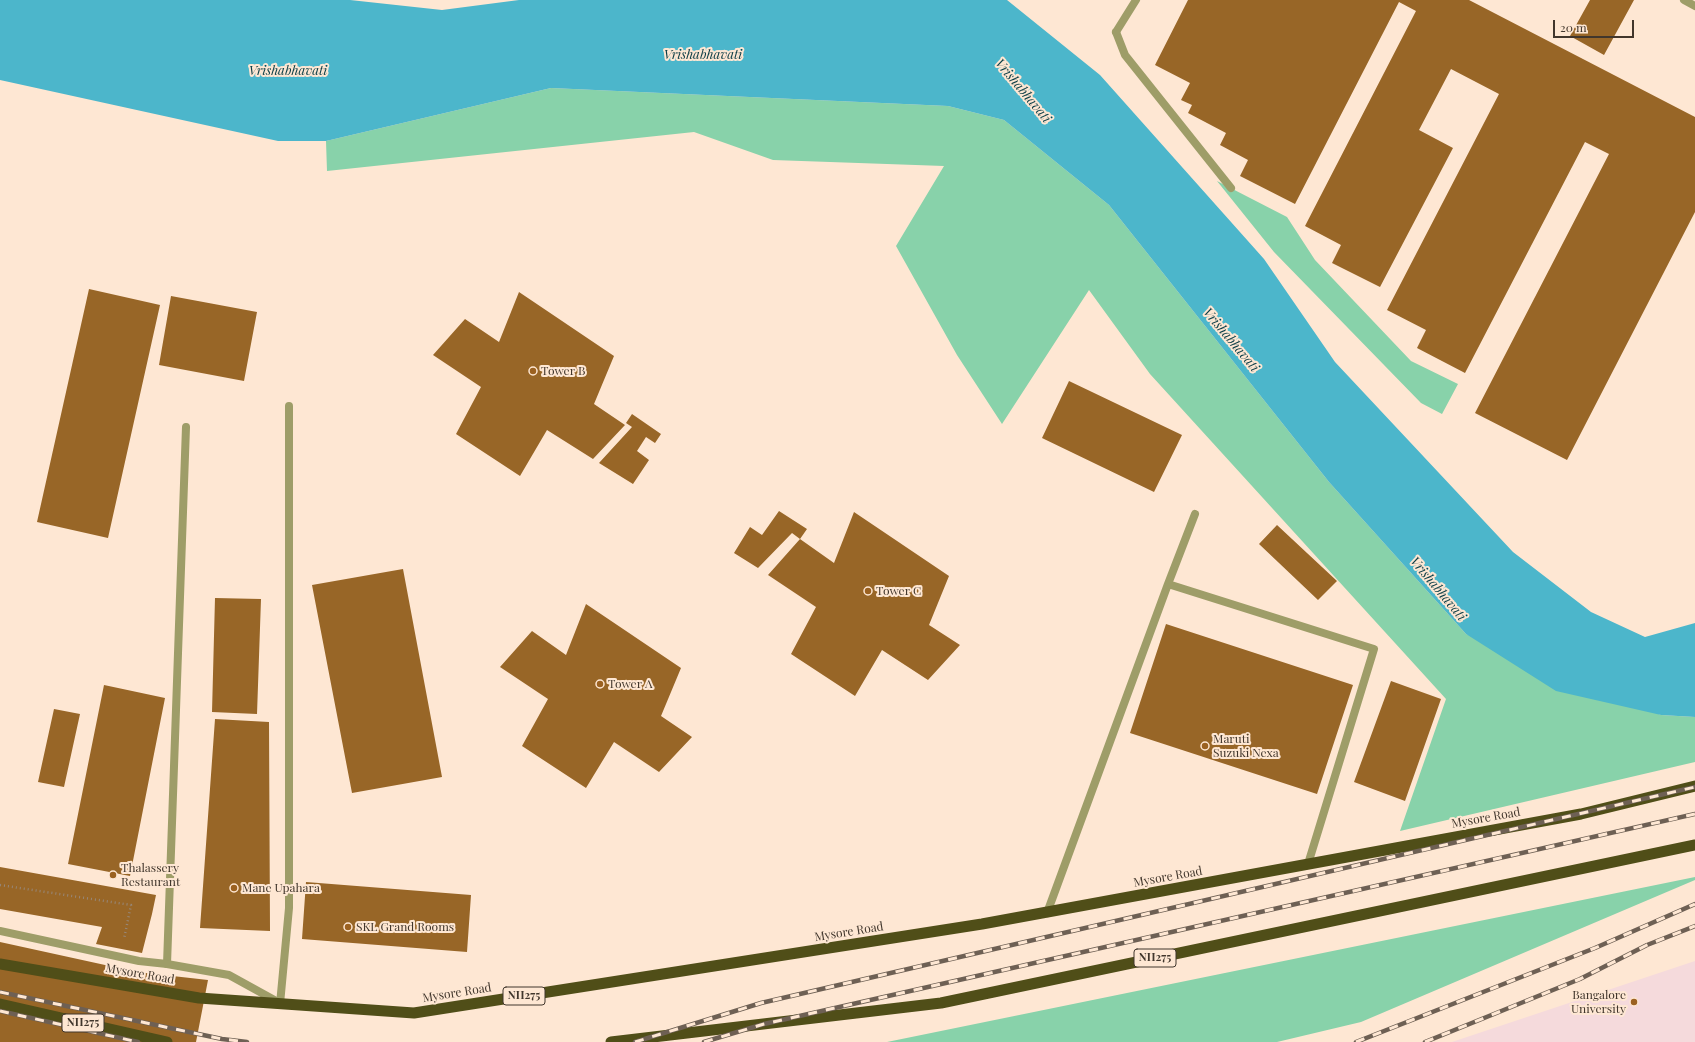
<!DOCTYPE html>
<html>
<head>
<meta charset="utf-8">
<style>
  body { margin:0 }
  #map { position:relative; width:1695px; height:1042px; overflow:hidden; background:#fee7d3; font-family:"Playfair Display",serif }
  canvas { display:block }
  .scale { position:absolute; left:1553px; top:20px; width:81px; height:18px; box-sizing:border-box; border:2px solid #41362c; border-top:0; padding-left:5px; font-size:12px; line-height:14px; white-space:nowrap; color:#41362c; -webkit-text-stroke:3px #fee7d3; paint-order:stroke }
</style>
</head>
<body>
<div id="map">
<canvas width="1695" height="1042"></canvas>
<div class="scale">20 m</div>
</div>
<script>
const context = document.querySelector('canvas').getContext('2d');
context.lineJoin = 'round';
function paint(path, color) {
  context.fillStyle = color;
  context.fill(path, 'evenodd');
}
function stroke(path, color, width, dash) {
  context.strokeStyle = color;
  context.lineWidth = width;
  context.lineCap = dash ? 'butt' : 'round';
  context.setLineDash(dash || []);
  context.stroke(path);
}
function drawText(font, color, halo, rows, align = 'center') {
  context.font = font + ' "Playfair Display",serif';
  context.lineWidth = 4;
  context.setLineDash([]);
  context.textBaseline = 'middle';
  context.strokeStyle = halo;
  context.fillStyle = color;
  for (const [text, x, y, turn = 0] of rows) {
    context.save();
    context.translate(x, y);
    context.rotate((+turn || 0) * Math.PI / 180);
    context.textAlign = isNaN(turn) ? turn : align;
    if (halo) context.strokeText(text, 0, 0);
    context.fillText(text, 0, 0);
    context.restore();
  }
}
paint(new Path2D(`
  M1695,961v81h-243z`), '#f5dadc');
paint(new Path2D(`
  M551,88l397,18 56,14 105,85 220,277 137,152 195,81 34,2v45l-295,69 46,-132 -296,-325 -61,-84 -87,134 -45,-69 -61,-109 48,-80 -171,-6 -79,-28 -367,39 -1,-30z
  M1217,181l70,36 28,43 96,101 47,23 -16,30 -21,-11 -147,-151z
  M1695,877v3l-334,142 -84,20h-390z`), '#88d2aa');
paint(new Path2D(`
  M0,0h350l92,10 77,-10h488l93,75 164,184 71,103 178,190 78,60 54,25 50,-14v94l-34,-2 -105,-24 -90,-57 -137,-152 -220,-277 -105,-85 -56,-14 -397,-18 -225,53h-48l-278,-61z`), '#4cb6cb');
paint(new Path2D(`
  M1188,0h281l226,117v95l-128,248 -92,-47 134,-259 -24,-12 -120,231 -48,-25 9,-18 -39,-20 112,-216 -48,-25 -32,61 34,18 -73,139 -48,-24 9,-18 -36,-19 111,-215 -17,-9 -104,202 -55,-28 8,-16 -28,-15 6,-12 -38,-20 4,-8 -11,-5 9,-17 -35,-18z
  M1590,0h44l-30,55 -34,-19z
  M89,289l71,16 -52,233 -71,-16z
  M519,292l95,64 -20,48 31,21 -32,34 -46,-29 -27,46 -64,-42 25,-47 -48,-32 32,-36 34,23z
  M171,296l86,16 -13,69 -85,-16z
  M1069,381l113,54 -28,57 -112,-54z
  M632,414l29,20 -6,9 -9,-6 -9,14 12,9 -16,24 -34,-21 33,-36 -6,-4z
  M779,511l28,18 -7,10 -8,-6 -34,35 -24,-15 16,-26 12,8z
  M854,512l95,64 -20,49 31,20 -32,35 -46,-30 -27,46 -64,-42 25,-47 -48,-32 32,-36 34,24z
  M1277,525l60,56 -19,19 -59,-56z
  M403,569l39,208 -90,16 -40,-208z
  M215,598l46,1 -4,115 -45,-2z
  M586,604l95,64 -20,48 31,21 -33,35 -45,-30 -28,46 -64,-42 26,-47 -48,-32 32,-36 34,24z
  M1166,624l187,61 -36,109 -187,-61z
  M1391,681l50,18 -36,102 -51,-19z
  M104,685l61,13 -35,178 -62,-12z
  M54,709l26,5 -16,73 -26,-5z
  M215,719l54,3 1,209 -70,-3z
  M0,867l156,28 -4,19 -10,39 -46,-9 6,-17 -102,-18z
  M306,882l165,13 -4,57 -165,-13z
  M0,942l137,30 71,8 -12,62h-196z`), '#986627');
stroke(new Path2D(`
  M0,885l131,20 -7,34`), '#978778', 2.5, [1, 3]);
stroke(new Path2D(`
  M1684,0l11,6
  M1116,32l9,23 106,133
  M1168,584l27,-70
  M1047,913l121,-329 206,65 -66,215
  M167,964l19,-537
  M280,1004l9,-96v-502`), '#9e9d68', 8);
stroke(new Path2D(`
  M1116,32l20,-32
  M0,931l139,30 28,3 62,11 49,27`), '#9e9d68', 8);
stroke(new Path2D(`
  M0,964l199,34 215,15 568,-89 599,-110 114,-28
  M0,1004l167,38
  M611,1042l330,-39 754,-158`), '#504e18', 11);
const rail = new Path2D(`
  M0,992l222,47 25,3
  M0,1011l138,31
  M635,1042l126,-39 934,-216
  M704,1042l60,-18 931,-210
  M1356,1042l239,-94 100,-44
  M1425,1042l155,-63 67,-34 48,-19`);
stroke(rail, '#6e6054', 4.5);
stroke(rail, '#fee7d3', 3, [9]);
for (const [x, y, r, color] of [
  [533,371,4,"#9b6120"],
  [868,591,4,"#9b6120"],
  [600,684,4,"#9b6120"],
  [1205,746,4,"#9b6120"],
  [113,875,4,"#9b6120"],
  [234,888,4,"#9b6120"],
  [348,927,4,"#9b6120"],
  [1634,1002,4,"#9b6120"]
]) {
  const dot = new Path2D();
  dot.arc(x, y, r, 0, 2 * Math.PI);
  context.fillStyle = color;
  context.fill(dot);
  stroke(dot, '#fee7d3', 1.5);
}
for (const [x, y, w] of [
  [1155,958,42],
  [524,996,42],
  [83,1023,42]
]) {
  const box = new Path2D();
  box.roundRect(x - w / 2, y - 9, w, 18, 3);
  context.fillStyle = '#fee7d3';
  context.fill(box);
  stroke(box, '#41362c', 1);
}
drawText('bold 11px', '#41362c', null, [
  ["NH275",1155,958],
  ["NH275",524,996],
  ["NH275",83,1023]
]);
drawText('12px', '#41362c', '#fee7d3', [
  ["Tower B",541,371],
  ["Tower C",876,591],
  ["Tower A",608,684],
  ["Maruti",1213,739],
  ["Suzuki Nexa",1213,753],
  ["Thalassery",121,868],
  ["Restaurant",121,882],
  ["Mane Upahara",242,888],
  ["SKL Grand Rooms",356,927],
  ["Bangalore",1626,995,"right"],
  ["University",1626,1009,"right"]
], 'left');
drawText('12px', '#41362c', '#fee7d3', [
  ["Mysore Road",1486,818,-10],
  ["Mysore Road",1168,877,-10],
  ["Mysore Road",849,932,-9],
  ["Mysore Road",140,974,10],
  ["Mysore Road",457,993,-9]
]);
drawText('italic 13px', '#0b3d46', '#fee7d3', [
  ["Vrishabhavati",703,55],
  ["Vrishabhavati",288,71],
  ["Vrishabhavati",1023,91,50],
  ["Vrishabhavati",1231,340,50],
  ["Vrishabhavati",1438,589,50]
]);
</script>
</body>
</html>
